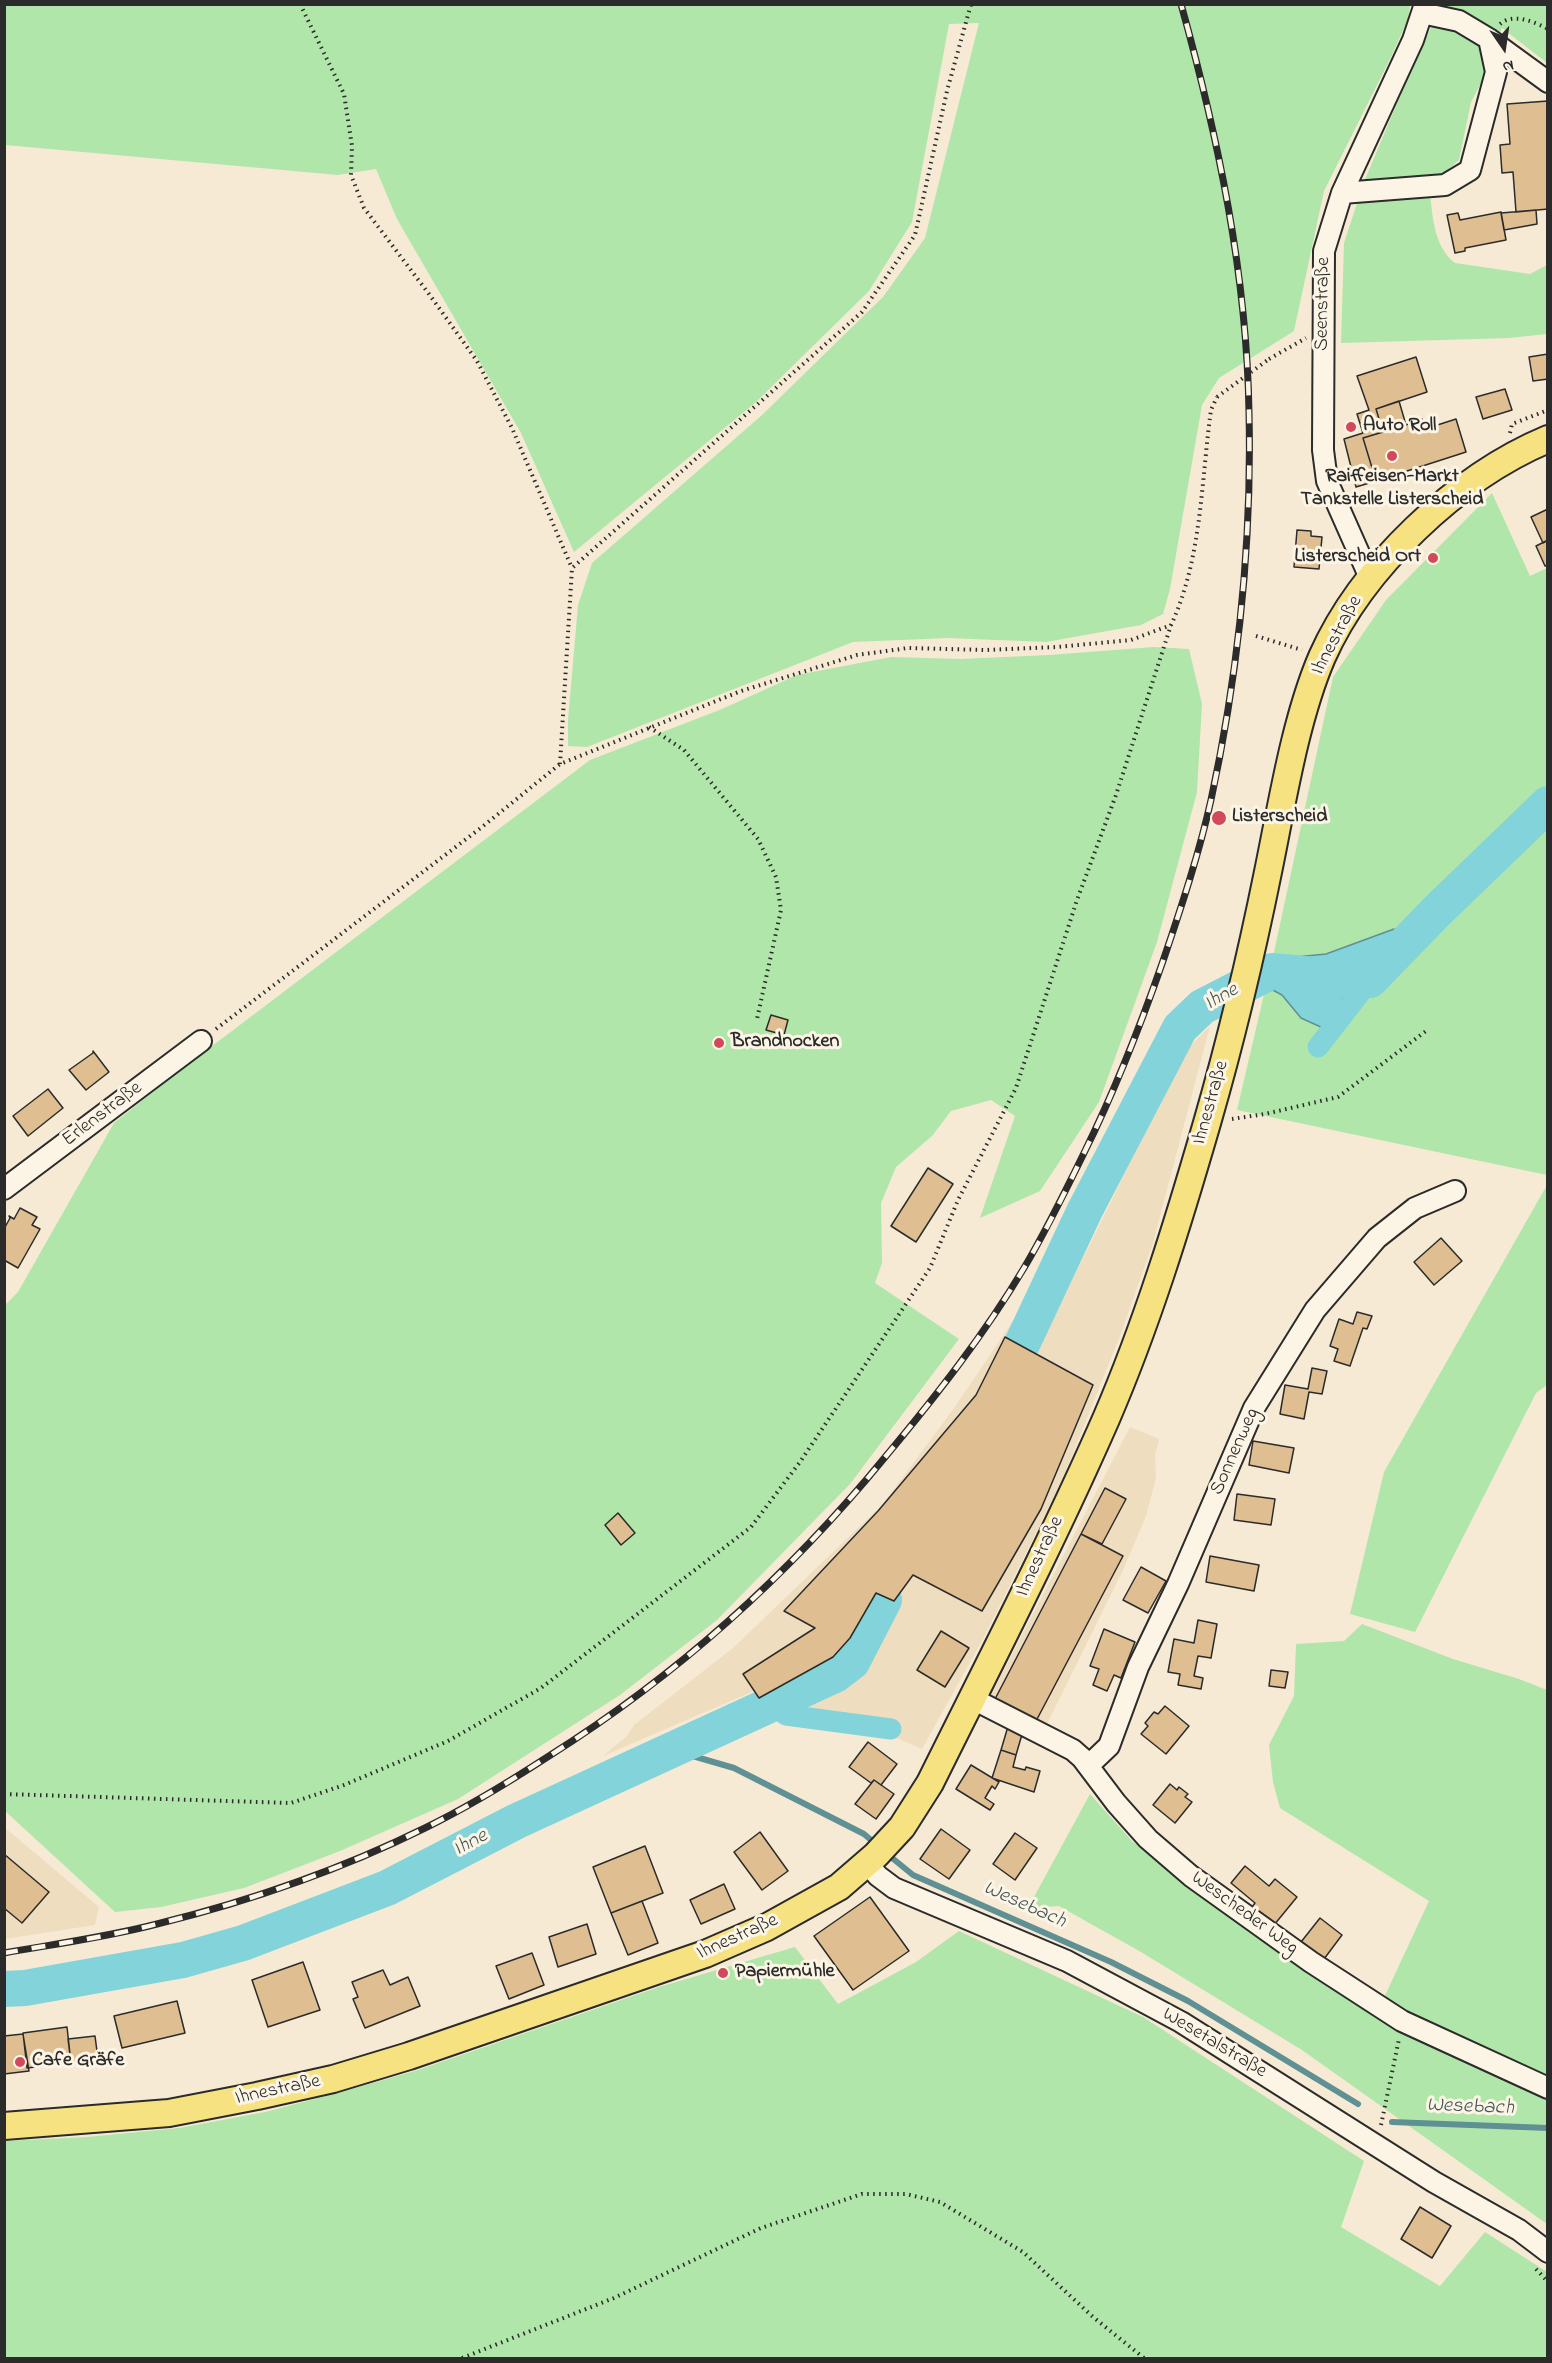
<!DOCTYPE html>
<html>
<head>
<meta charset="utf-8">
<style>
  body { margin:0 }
  #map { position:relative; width:1552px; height:2363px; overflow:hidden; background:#f6ead4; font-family:"Indie Flower",sans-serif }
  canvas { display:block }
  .frame { position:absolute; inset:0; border:6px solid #2b2b2b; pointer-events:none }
  .north { position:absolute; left:1474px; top:18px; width:60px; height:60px; -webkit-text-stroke:4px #fcf5e5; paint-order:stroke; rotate:167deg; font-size:16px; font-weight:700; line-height:24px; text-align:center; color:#2b2b2b }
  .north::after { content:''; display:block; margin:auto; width:21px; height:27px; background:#2b2b2b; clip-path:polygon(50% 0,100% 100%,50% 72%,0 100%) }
</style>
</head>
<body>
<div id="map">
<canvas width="1552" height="2363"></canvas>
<div class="frame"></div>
<div class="north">N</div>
</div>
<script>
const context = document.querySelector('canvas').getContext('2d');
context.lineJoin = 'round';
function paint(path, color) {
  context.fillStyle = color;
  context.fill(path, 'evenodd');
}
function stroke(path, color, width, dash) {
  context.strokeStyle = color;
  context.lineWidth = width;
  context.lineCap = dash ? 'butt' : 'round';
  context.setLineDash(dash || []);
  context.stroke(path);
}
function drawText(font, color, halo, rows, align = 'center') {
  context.font = font + ' "Indie Flower",sans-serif';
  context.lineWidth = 6;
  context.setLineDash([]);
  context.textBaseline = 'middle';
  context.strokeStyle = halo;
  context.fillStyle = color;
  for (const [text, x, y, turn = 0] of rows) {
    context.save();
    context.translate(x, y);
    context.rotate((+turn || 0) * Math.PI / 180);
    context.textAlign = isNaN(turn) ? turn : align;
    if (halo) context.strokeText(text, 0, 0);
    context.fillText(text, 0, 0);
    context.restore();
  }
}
paint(new Path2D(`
  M1210,1026l-57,217 -33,93 -59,147 -77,154 -62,112 -30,-13v-12l-98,-15 -17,-20 -18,9 -5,-7 -151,65 24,-20 7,-11 99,-77 150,-144 71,-96 59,-87 34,10 131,-265 11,-19z
  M1130,1427l29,12 -4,16 1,23 -10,38 -22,52 -79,160 -56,-29z
  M4,1827l95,80 -4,18 -90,14z`), '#efddc0');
paint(new Path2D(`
  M4,5l1,-1 1405,1 -2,14 -17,38 -67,134 -30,140 -75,47 -17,27 -32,184 -7,25 -22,11 -95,17 -98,-4 -95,4 -266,105 -19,-1v-26l10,-115 14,-42 169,-147 122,-119 42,-59 54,-215 -30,1 -37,198 -43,69 -113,111 -182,150 -53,-119 -124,-214 -21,-50 -38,6 -333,-30z
  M1442,5h105v58l-45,-35 -17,48 -14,26 -12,58 -30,26c4,27 3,59 26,77l75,11 17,-9v69l-38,4 -168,5 3,-100 20,-61 49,-117z
  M1492,493l38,83 17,-8v607l-310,-65 39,-167 57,-266 53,-77z
  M1154,647l35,2 13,55 -5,88 -40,150 -58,160 -59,89 -60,27 35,-102 -24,-16 -40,11 -19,25 -36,31 -15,36 1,60 -7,20 84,56 -109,145 -133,136 -97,75 -162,104 -118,52 -96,37 -83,19 -46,5 -110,-101 -1,-505 14,-14 96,-169 69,-55 407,-308 132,-51 75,-34 94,-18 70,2 88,-4z
  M1547,1185v200l-11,8 -121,239 -65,-18 34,-142z
  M1362,1624l91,35 66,20 28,11v393l-165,-81 47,-101 -149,-93 -7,-26 -4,-37 25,-49 2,-52 48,-3z
  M1090,1794l42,47 198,140 217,117v126l-245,-174 -161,-98 -82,-46 -31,2z
  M959,1931l184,86 221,144 -23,66 99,59 45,-54 62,40v86h-1542v-217l82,-4 92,-9 86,-16 73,-19 80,-23 241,-83 136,-40 43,57 78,-42z`), '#b0e6a9');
const water = new Path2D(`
  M1394,929l1,7 -4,7 -34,36 -34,49 -22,-10 -19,-23 -13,-7 6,-29 51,-5z`);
paint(water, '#82d3da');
stroke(water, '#5f9094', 1.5);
stroke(new Path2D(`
  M672,1750l62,18 130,66 14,12
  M886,1853l27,22 198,87 77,39 170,103
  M1392,2122l156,6`), '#5f9094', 6);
stroke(new Path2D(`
  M1318,1047l52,-67
  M772,1705l14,10 105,14`), '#82d3da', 21);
stroke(new Path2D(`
  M1022,1344l63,-134 95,-182 22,-21 70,-36 98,9 67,-69 111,-107
  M4,1989l21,-1 158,-28 60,-17 144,-55 130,-67 318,-146 17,-13 32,-62`), '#82d3da', 36);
const building = new Path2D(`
  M1548,101v108l-32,3 -3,-40 -11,1 -2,-28 10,-1 -3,-40z
  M1536,210l1,14 -33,6 -3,-17z
  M1501,212l5,28 -41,8v3l-10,2 -8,-38 11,-2 2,7z
  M1548,354v25l-15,2 -4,-24z
  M1416,357l11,35 -51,17 7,23 -20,6 13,43 -20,6 -12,-48 19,-6 -6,-19 12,-4 -12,-34z
  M1505,389l7,21 -29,9 -7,-22z
  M1399,401l7,24 16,-6 3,10 31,-10 10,33 -90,29 -13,-43 20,-6 -7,-23z
  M1548,509v31l-5,3 -12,-26z
  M1297,530l14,1v5l11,1 -3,32 -25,-2z
  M1548,540v25l-3,1 -9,-20z
  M771,1015l17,5 -4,15 -18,-5z
  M93,1051l16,21 -23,18 -17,-20 24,-17z
  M48,1089l15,19 -35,28 -15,-20z
  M928,1168l25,16 -37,58 -25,-16z
  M20,1208l17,9 -5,8 8,4 -22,39 -14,-8v-31l6,-11 -1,-2 5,3z
  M1441,1238l21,23 -28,24 -20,-23z
  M1357,1312l15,4 -5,13 -4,-1 -13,38 -16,-5 4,-12 -8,-3 9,-27 14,5z
  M1005,1337l88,48 -52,124 -59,102 -69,-36 -19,26 -18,-8 -26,45 -17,19 -74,41 -16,-24 72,-46 -31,-17 94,-100 98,-116z
  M1312,1368l15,3 -5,23 -13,-2 -5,27 -24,-5 5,-29 23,4z
  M1253,1441l41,7 -5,25 -40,-8z
  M1105,1488l21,11 -24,45 -21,-10z
  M1237,1494l38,5 -4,26 -37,-5z
  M618,1513l17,20 -14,12 -16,-20z
  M1081,1534l42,22 -88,167 -41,-22z
  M1210,1556l49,9 -5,26 -48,-9z
  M1141,1567l25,14 -18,32 -25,-13z
  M1198,1620l19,4 -6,34 -13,-2 -4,20 9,2 -2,11 -23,-4 2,-11 -12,-2 6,-33 20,4z
  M1104,1629l31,13 -14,36 -7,-3 -7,16 -14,-6 6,-16 -9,-3z
  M941,1631l28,17 -24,39 -28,-17z
  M1271,1670l17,2 -3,16 -16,-2z
  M1165,1706l24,20 -23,28 -25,-20 7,-8 -3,-3 9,-11 4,2z
  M1009,1723l14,8 -7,24 -15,-5z
  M868,1742l29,22 -16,21 -7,-5 -3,3 -22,-16z
  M1001,1750l15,5 -3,12 12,3 1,-3 14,4 -6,21 -42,-14z
  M971,1765l28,17 -4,7 -3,-3 -7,12 9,6 -4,6 -34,-21z
  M874,1780l20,14 -18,25 -21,-15z
  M1170,1784l7,6 2,-3 9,7 -3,3 7,5 -17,21 -22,-18z
  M941,1829l29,21 -21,29 -29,-20z
  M760,1832l28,39 -26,19 -28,-38z
  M1015,1833l22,15 -22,32 -22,-16z
  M645,1846l18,47 -52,20 -18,-46z
  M4,1854l45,38 -27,31 -18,-15z
  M1245,1866l24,20 6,-7 22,18 -23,28 -22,-18 3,-4 -24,-20z
  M724,1884l11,25 -34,15 -11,-24z
  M870,1897l39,54 -56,39 -39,-54z
  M642,1901l16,42 -30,12 -17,-42z
  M1320,1918l22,17 -18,24 -23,-17z
  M587,1924l9,30 -38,13 -9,-30z
  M532,1953l12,32 -35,14 -13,-33z
  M303,1962l17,48 -52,17 -16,-47z
  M383,1970l7,15 18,-8 12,29 -55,22 -12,-29 5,-2 -6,-15z
  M177,2001l8,32 -63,15 -8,-32z
  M67,2027l4,36 -44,5 -4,-35z
  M23,2034l6,37 -25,3v-38z
  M95,2036l3,23 -27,4 -3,-24z
  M1420,2207l31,19 -19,32 -31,-19z`);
paint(building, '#dfbe91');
stroke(building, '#2b2b2b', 1.5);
const minor = new Path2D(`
  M1422,13l37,8 30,18 59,43
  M1342,193l103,-8 25,-15 26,-98 -7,-33
  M1370,578l-43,-97 -4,-31 1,-199 18,-58 71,-153 12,-36
  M4,1189l197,-148
  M973,1699l100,51 9,8 34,45 32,36 43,37 120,86 91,59 146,67
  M1088,1766l21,-20 29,-79 40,-83 76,-176 61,-98 62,-72 38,-30 40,-17
  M867,1863l11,13 16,12 173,73 114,61 253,160 85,48 29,22`);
const major = new Path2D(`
  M4,2126l165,-13 88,-17 76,-17 76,-23 296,-102 62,-27 72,-40 37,-32 26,-28 28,-44c60,-121 122,-241 176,-364 41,-95 72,-196 101,-296 24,-83 44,-167 61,-251 14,-68 27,-152 54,-215 40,-90 135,-180 226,-218`);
stroke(minor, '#2b2b2b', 24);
stroke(major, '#2b2b2b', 30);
stroke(new Path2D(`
  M300,4l44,90 8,52 -1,29 13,33 65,86 48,67 35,67 60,140
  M1500,24c13,-11 33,-3 48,5
  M1269,359l37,-21
  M1510,433l2,-9 36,-14
  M1256,636l46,14
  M649,727l35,23 74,89 18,38 5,33 -24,109
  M560,764l12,-196 290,-256 53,-77 32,-144 24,-87
  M216,1029l266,-202 78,-63 181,-73 116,-36 51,-7 78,2 71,-3 74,-7 40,-15
  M1232,1119l33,-5 73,-17 88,-66
  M4,1794l287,9 53,-18 104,-44 93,-53 210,-161 49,-65 130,-194 28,-68 58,-112 61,-188 39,-105 55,-170c31,-66 30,-144 40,-215l6,-13
  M1381,2125l18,-86
  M1536,2269l12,13
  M462,2358l152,-60 147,-70 101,-34h44l34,8 83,50 70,65 51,41`), '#2b2b2b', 4, [1.5, 4.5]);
stroke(minor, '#fcf5e5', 20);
stroke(major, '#f7e281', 26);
const rail = new Path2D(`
  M4,1953c51,-9 103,-16 153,-29 93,-23 183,-54 268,-96 43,-21 84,-46 124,-72 130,-82 240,-181 337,-300 50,-60 98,-121 138,-188 22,-37 41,-76 60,-115 31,-63 56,-126 79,-192 18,-53 36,-107 48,-161 27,-126 41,-258 38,-387 -2,-138 -31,-276 -68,-409`);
stroke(rail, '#2b2b2b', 7);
stroke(rail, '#fcf5e5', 4.5, [14]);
stroke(new Path2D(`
  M1217,397l52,-38`), '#2b2b2b', 4, [1.5, 4.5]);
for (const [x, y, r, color] of [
  [1351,427,6,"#d1495b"],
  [1392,456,6,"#d1495b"],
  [1433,558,6,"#d1495b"],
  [1219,818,8,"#d1495b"],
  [719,1043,6,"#d1495b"],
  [723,1973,6,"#d1495b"],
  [20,2062,6,"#d1495b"]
]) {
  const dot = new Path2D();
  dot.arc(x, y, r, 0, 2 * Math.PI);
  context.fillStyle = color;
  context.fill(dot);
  stroke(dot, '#fcf5e5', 2);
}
drawText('20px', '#2b2b2b', '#fcf5e5', [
  ["Seenstraße",1324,304,-89],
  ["Ihnestraße",1338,636,-62],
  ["Ihnestraße",1212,1103,-74],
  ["Erlenstraße",103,1115,-37],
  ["Sonnenweg",1236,1452,-66],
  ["Ihnestraße",1041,1557,-65],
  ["Wescheder Weg",1244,1914,36],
  ["Ihnestraße",738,1938,-24],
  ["Wesetalstraße",1214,2044,31],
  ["Ihnestraße",278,2091,-12]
]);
drawText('bold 20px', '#2b2b2b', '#fcf5e5', [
  ["Auto Roll",1363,427],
  ["Raiffeisen-Markt",1392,478,"center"],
  ["Tankstelle Listerscheid",1392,501,"center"],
  ["Listerscheid Ort",1421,558,"right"],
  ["Listerscheid",1232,818],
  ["Brandnocken",731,1043],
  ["Papiermühle",735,1973],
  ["Cafe Gräfe",32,2062]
], 'left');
drawText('italic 21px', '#415557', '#fcf5e5', [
  ["Ihne",1222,998,-29],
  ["Ihne",471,1844,-28],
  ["Wesebach",1024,1906,24],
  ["Wesebach",1470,2108,2]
]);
</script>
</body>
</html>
